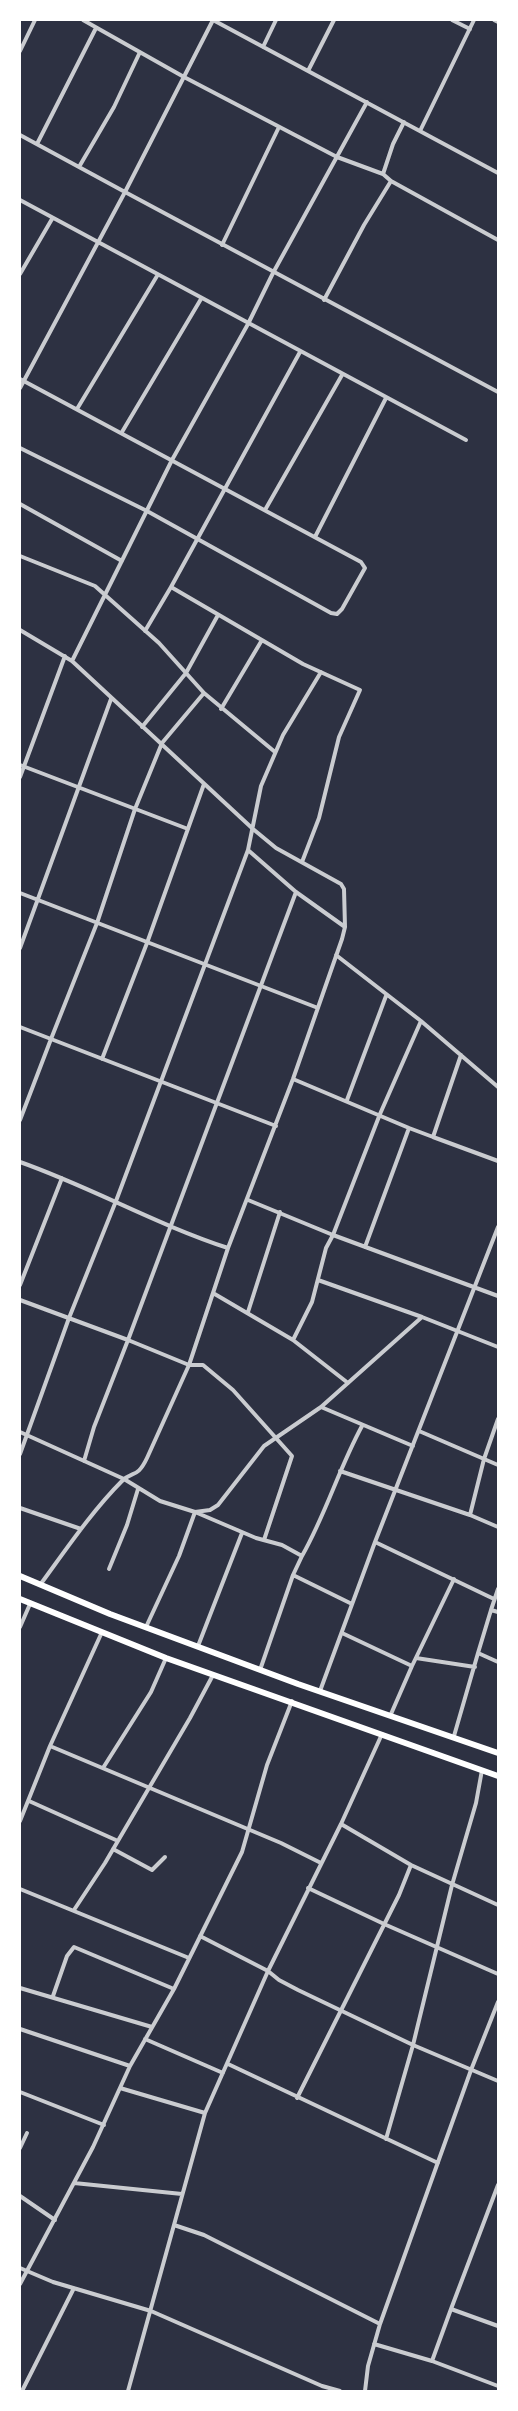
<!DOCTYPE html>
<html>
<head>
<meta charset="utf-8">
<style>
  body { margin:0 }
  #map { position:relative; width:518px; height:2411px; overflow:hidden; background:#2d3142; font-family:Manrope,sans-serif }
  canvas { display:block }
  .frame { position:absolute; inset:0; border:21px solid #fff; pointer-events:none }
</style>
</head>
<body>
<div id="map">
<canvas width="518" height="2411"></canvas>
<div class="frame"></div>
</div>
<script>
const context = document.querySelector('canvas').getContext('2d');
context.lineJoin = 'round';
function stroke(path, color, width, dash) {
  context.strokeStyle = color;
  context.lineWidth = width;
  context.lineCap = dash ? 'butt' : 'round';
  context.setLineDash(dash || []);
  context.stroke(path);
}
stroke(new Path2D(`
  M83,20l101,57 153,80 46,17 8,7 107,59
  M213,20l-88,172 373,200
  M213,20l285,153
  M452,20l18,9
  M494,20l4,2
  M263,47l13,-27
  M20,51l15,-31
  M308,71l26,-51
  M420,131l54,-111
  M20,135l105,57 -105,196
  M37,144l59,-116
  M79,167l35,-60 26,-55
  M383,174l10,-30 11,-22
  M20,200l446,240
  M222,245l57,-118
  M20,274l32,-55
  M324,300l40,-75 27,-44
  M300,352l-129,235 132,77 57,26 -21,47 -20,81 -17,44
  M20,379l341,183 4,6 -23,41 -5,5 -6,-1 -184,-102 -127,-63
  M77,409l80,-133
  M122,432l79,-133
  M20,504l102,57
  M265,510l77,-135
  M315,537l71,-139
  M20,556l75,30 64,57 45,50 71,59
  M20,630l52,31 181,168 23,19 65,36 3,5 1,38 -3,12 -49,140 -65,169 -39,117 -42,93c-10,21 -14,12 -25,23 -30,30 -57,70 -82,104
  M145,631l26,-44
  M72,661l100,-201 76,-136 25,-51 94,-171
  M204,693l-42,50 -27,66 -38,114 -46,116 225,87
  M221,709l41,-69
  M142,727l44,-54 32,-58
  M20,765l168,64
  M20,777l45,-121
  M248,850l48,42 49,35
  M20,893l298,115
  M20,948l91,-249
  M336,955l85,66 77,66
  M20,1027l31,12 -31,81
  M102,1059l45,-116 57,-159
  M293,1079l116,49 -44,119
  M347,1100l39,-104
  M409,1128l24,9 28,-82
  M433,1137l65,24
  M20,1162c71,25 137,63 208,86
  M248,1200l85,35 47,-121 41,-93
  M318,1280l104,37
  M20,1285l42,-107
  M213,1293l80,47 55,43
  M20,1300l108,40 168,-448
  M248,1312l32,-100
  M293,1340l19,-38 14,-54 7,-13 165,61
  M321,1407l92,39
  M419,1431l79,34
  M20,1432l104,47 36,22 35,11 61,26 26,7 20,11 -9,19 -33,95
  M20,1454l49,-136 47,-117 132,-351 13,-64 22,-51 38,-63
  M84,1461l10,-34 34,-87 61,25h14l30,25 59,66 -28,84
  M340,1471l130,44 28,12
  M20,1508l61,21
  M470,1515l14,-56 14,-40
  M375,1542l119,57
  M302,1556c24,-42 37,-88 60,-130
  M109,1569l18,-44 11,-36
  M293,1575l59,29
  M491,1610l7,-21
  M20,1627l10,-23
  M146,1627l33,-71 16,-44 15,-2 8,-5 46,-59 57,-39 101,-90 76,30
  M342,1633l70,33
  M198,1646l44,-113
  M478,1653l13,-43 7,2
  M416,1658l59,9
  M320,1691l55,-149 123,-315
  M391,1714l21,-48 42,-87
  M454,1736l24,-83 20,9
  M50,1746l231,97 40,20
  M103,1768l48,-76 15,-34
  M29,1801l89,40
  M20,1821l30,-75 52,-114
  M341,1824l70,41 87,40
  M113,1849l39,21 13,-13
  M308,1888l76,36 114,50
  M20,1889l169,69
  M74,1910l31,-47 85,-145 23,-43
  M200,1936l68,35 11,9 19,10 115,55 85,36
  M20,1988l132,39
  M53,1996l14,-40 7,-9 100,42
  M20,2029l110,37
  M145,2039l78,34
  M228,2064l210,99
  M120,2088l85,25
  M20,2092l84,33
  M297,2098l102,-203 12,-30
  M386,2139l27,-94 39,-160 24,-82 6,-33
  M20,2148l7,-15
  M74,2183l108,11
  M498,2185l-47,124 47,17
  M20,2196l35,24
  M174,2225l30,10 176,89
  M20,2268l33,14 98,29 171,75 18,5
  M20,2284l73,-137 37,-81 44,-77 68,-137 25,-87 25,-64
  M374,2344l58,17 66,25
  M432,2361l19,-52
  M22,2391l52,-103
  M128,2391l77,-278 63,-142 73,-147 41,-90
  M365,2391l3,-25 12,-42 91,-254 27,-68`), '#caccd0', 4);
stroke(new Path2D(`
  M20,1576l90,38 188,70 200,69
  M20,1599l146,59 332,118`), '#fff', 6);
</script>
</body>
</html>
